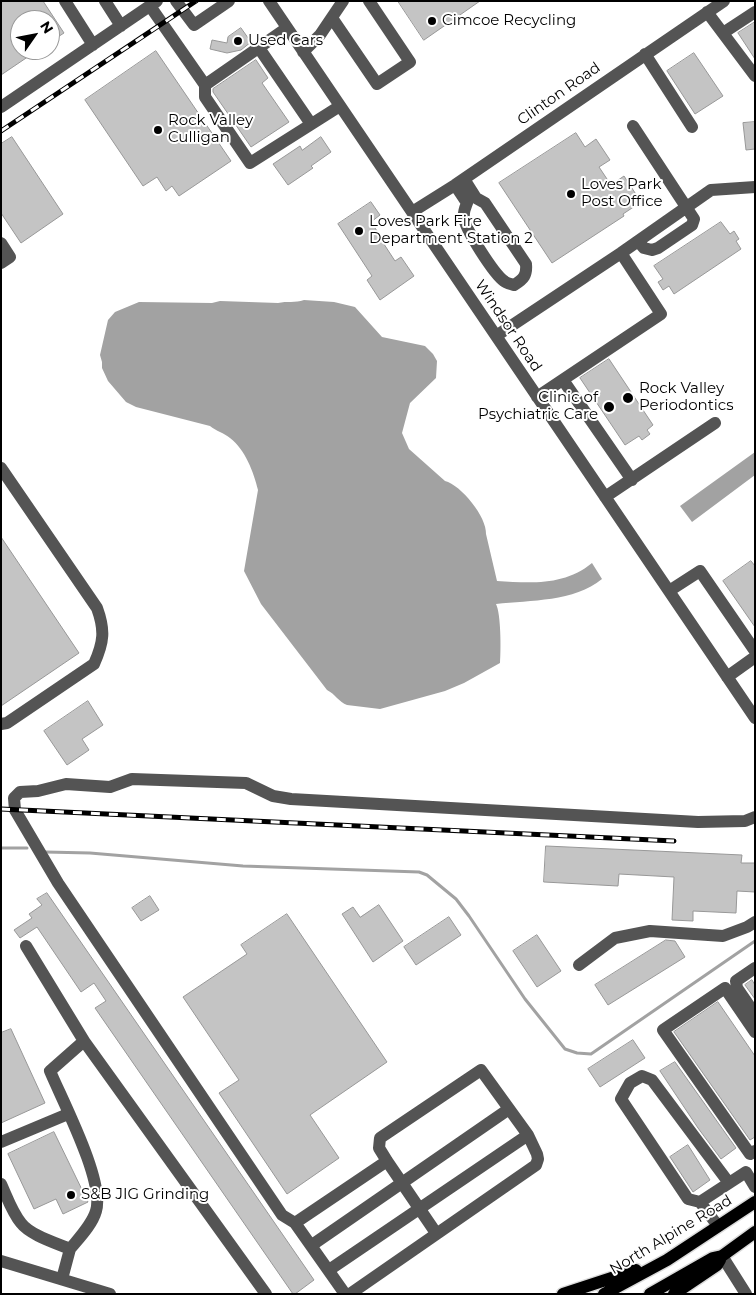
<!DOCTYPE html>
<html>
<head>
<meta charset="utf-8">
<style>
  body { margin:0 }
  #map { position:relative; width:756px; height:1295px; overflow:hidden; background:#fff; font-family:Montserrat,sans-serif }
  canvas { display:block }
  .frame { position:absolute; inset:0; border:2px solid #000; pointer-events:none }
  .north { position:absolute; left:10px; top:10px; width:50px; height:50px; box-sizing:border-box; background:#fff; border:1px solid #999; border-radius:50%; rotate:57deg; font-size:14px; font-weight:700; line-height:20px; text-align:center; color:#000 }
  .north::after { content:''; display:block; margin:auto; width:18px; height:22px; background:#000; clip-path:polygon(50% 0,100% 100%,50% 72%,0 100%) }
</style>
</head>
<body>
<div id="map">
<canvas width="756" height="1295"></canvas>
<div class="frame"></div>
<div class="north">N</div>
</div>
<script>
const context = document.querySelector('canvas').getContext('2d');
context.lineJoin = 'round';
function paint(path, color) {
  context.fillStyle = color;
  context.fill(path, 'evenodd');
}
function stroke(path, color, width, dash) {
  context.strokeStyle = color;
  context.lineWidth = width;
  context.lineCap = dash ? 'butt' : 'round';
  context.setLineDash(dash || []);
  context.stroke(path);
}
function drawText(font, color, halo, rows, align = 'center') {
  context.font = font + ' Montserrat,sans-serif';
  context.lineWidth = 4;
  context.setLineDash([]);
  context.textBaseline = 'middle';
  context.strokeStyle = halo;
  context.fillStyle = color;
  for (const [text, x, y, turn = 0] of rows) {
    context.save();
    context.translate(x, y);
    context.rotate((+turn || 0) * Math.PI / 180);
    context.textAlign = isNaN(turn) ? turn : align;
    if (halo) context.strokeText(text, 0, 0);
    context.fillText(text, 0, 0);
    context.restore();
  }
}
paint(new Path2D(`
  M304,300l30,2 21,5 27,30 43,9 8,8 4,7 -1,17 -26,25 -8,30 7,16 36,32c16,4 42,36 41,53l11,47c34,2 67,5 95,-18l10,16c-28,23 -71,21 -106,25 5,10 5,46 4,59l-36,20 -19,8 -65,18 -33,-4c-8,-3 -12,-11 -20,-15l-66,-86 -17,-33 14,-81c-4,-17 -13,-41 -28,-52 -6,-5 -14,-7 -20,-12l-74,-19 -10,-5 -18,-21 -6,-13v-6l-2,-7 8,-35 7,-8 24,-10 73,1 8,-2 58,2c9,-2 17,0 26,-3z
  M755,452v23l-63,47 -12,-16z`), '#a2a2a2');
stroke(new Path2D(`
  M1,848h26
  M45,852l45,1 153,13 176,6 8,3 6,5 23,19 13,17 56,83 40,50 12,4 14,1 164,-113`), '#a2a2a2', 3);
const building = new Path2D(`
  M1,1h42l21,32 -14,9v-22h-30v30h18l-37,25z
  M398,1h82l-56,39z
  M755,22v37l-17,-26z
  M241,28l10,14 -10,8 -14,3 -17,-4 2,-9 15,3 1,-6z
  M156,51l75,110 -52,35 -7,-10 -6,5 -9,-14 -14,9 -58,-86z
  M694,53l29,43 -28,18 -28,-43z
  M256,60l12,18 -6,5 27,39 -38,25 -38,-55v-3z
  M755,122v27l-9,1 -3,-27z
  M576,133l9,14 11,-8 14,21 -11,7 12,18 13,-9 17,26 -18,12 1,2 -72,47 -53,-80z
  M12,137l51,77 -42,29 -20,-30v-69z
  M321,137l10,15 -20,14 2,2 -25,17 -15,-21 27,-18 2,4z
  M371,202l9,13 -9,7 10,15 -1,1 15,23 6,-4 13,19 -34,24 -13,-20 5,-4 -34,-52z
  M721,222l9,12 4,-3 5,8 -3,2 5,8 -67,45 -5,-8 -6,4 -5,-8 5,-3 -9,-13z
  M609,359l44,66 -6,5 3,4 -8,6 -3,-4 -14,9 -45,-67z
  M1,537l78,116 -78,53z
  M751,561l4,5v61l-32,-46z
  M88,701l15,24 -21,14 7,11 -22,15 -23,-34z
  M546,846l196,9 -1,8h14v29l-18,-1 -1,22 -43,-2v10l-21,-1 2,-43 -55,-3 -1,12 -74,-4z
  M47,893l267,387 -19,14h-2l-198,-286 11,-7 -12,-18 -13,9 -44,-65 -17,11 -6,-8 18,-12 -3,-4 13,-9 -5,-6z
  M150,896l9,14 -18,11 -9,-13z
  M379,905l24,36 -30,21 -31,-48 11,-7 7,10z
  M287,914l100,148 -77,53 29,43 -52,36 -68,-101 20,-13 -56,-83 64,-43 -6,-9z
  M449,917l12,18 -45,30 -12,-18z
  M537,935l24,36 -24,16 -24,-36z
  M666,940l9,1 10,16 -77,48 -13,-20z
  M752,980l3,5v14l-10,-14z
  M718,1002l37,54v81l-5,3 -76,-108z
  M11,1029l34,74 -44,20v-90z
  M633,1040l12,18 -45,29 -12,-18z
  M675,1062l61,86 -15,11 -23,-31 -38,-57z
  M54,1132l34,70 -25,12 -7,-15 -22,10 -26,-55z
  M688,1145l22,35 -17,12 -23,-35z`);
paint(building, '#c4c4c4');
stroke(building, '#989898', 1);
const major = new Path2D(`
  M563,1294l73,-24
  M604,1294l63,-34 88,-58
  M650,1294l63,-36 9,-2 33,-24
  M674,1294l43,-29 3,-5`);
stroke(major, '#dbdbdb', 15);
stroke(new Path2D(`
  M65,1l28,44
  M105,1l16,25
  M176,1l18,24 35,-24
  M269,1l486,717
  M150,6l55,79 82,-57
  M707,12l48,64
  M332,18l45,66 33,-22 -41,-61
  M723,33l32,-21
  M259,48l52,76
  M303,52l17,-17 23,-34
  M645,54l47,73
  M205,85v12l45,66 90,-57
  M1,107l156,-106
  M633,126l61,93 -2,6 -34,23 -6,2 -8,-2 -6,-7
  M455,185l12,18c-2,5 -4,9 -3,15 1,11 30,56 40,63 2,2 7,3 10,4 10,-6 13,-10 12,-21l-41,-61 -9,-5 -12,-19
  M412,212l43,-27 269,-184
  M1,243l9,14 -9,6
  M496,336l125,-83 90,-63 44,-3
  M563,380l69,100
  M537,397l124,-83 -40,-61
  M1,468l96,140c8,22 7,34 -3,56l-87,59 -6,1
  M605,497l110,-74
  M669,591l31,-20 55,80
  M727,677l28,-20
  M26,946l58,95 -34,30c13,31 55,111 46,140 -4,14 -17,27 -26,38
  M579,965l36,-27 35,-7 73,5 24,-9 8,-5
  M755,968l-19,13 1,7 18,26
  M755,1032l-30,-44 -62,42 87,124 5,-3
  M84,1041l182,253
  M1,1142l67,-28
  M387,1161l-92,62 -13,-8 -224,-332 -43,-73 -1,-12 6,-6 18,-1 28,-7 44,3 22,-8 114,4 27,13 18,3 407,23 47,-1 10,-4
  M1,1184c6,13 11,28 20,39 9,12 35,20 49,26l-8,30
  M700,1202l-12,-3 -67,-100 9,-16 12,-7 10,4 77,103
  M295,1223l50,71
  M718,1226l-18,-24 46,-30 9,15
  M312,1245l197,-136
  M722,1256l24,38
  M1,1261l109,33
  M329,1270l199,-135
  M350,1294l186,-129 2,-6 -1,-5 -9,-19 -47,-65 -101,68 -1,10 8,13 49,72`), '#545454', 12);
stroke(major, '#000', 12);
const rail = new Path2D(`
  M1,131l195,-130
  M1,809l673,32`);
stroke(rail, '#000', 5);
stroke(rail, '#fff', 3, [9]);
for (const [x, y, r, color] of [
  [432,21,5,"#000"],
  [238,41,5,"#000"],
  [158,130,5,"#000"],
  [571,194,5,"#000"],
  [359,231,5,"#000"],
  [628,398,6,"#000"],
  [609,407,6,"#000"],
  [71,1195,5,"#000"]
]) {
  const dot = new Path2D();
  dot.arc(x, y, r, 0, 2 * Math.PI);
  context.fillStyle = color;
  context.fill(dot);
  stroke(dot, '#fff', 2);
}
drawText('15px', '#000', '#fff', [
  ["Cimcoe Recycling",442,21],
  ["Used Cars",248,41],
  ["Rock Valley",168,121],
  ["Culligan",168,138],
  ["Loves Park",581,185],
  ["Post Office",581,202],
  ["Loves Park Fire",369,222],
  ["Department Station 2",369,239],
  ["Rock Valley",639,389],
  ["Periodontics",639,406],
  ["Clinic of",598,398,"right"],
  ["Psychiatric Care",598,415,"right"],
  ["S&B JIG Grinding",81,1195]
], 'left');
drawText('15px', '#000', '#fff', [
  ["Clinton Road",559,94,-35],
  ["Windsor Road",508,326,56],
  ["North Alpine Road",671,1235,-31]
]);
</script>
</body>
</html>
